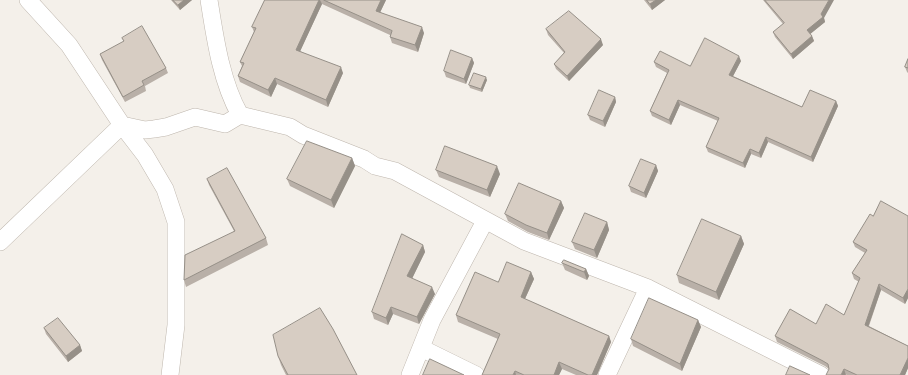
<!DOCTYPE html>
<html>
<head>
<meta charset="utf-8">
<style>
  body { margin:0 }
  canvas { display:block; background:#f4f0ea }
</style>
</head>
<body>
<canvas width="908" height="375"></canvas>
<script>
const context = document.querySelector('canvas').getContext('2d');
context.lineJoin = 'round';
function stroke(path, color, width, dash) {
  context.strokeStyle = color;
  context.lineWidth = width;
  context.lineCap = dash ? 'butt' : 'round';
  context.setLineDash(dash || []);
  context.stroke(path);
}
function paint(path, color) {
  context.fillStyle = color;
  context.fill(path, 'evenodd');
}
const minor = new Path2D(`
  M28,0l41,45 53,80 23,30 20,34 11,33v103l-6,50
  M209,0c6,38 12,81 31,115
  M0,242l122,-117 23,5 9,-1 12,-2 29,-10 30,7 15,-9 50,12 13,8 61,24 11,7 20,5 129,70 124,47 173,87
  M421,348l55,27
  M410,375l22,-55 53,-99
  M607,375l41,-87`);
stroke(minor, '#beb6ad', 18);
stroke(minor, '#fff', 17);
paint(new Path2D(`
  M171,0h21l-12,10z
  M265,0h121l-6,12 44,21 -6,19 -26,-9 -2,-6v-2l-68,-31 -22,47 43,22 -15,34 -51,-23 -6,13 -31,-15 -2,-6 4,-10 -2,-4 14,-30 -2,-5z
  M644,0h21l-13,10z
  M763,0h47l14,18 1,4 -15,12 2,2 2,5 -21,18 -18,-22 -2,-5 10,-8z
  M546,29l57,16 -34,36 -13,-12 -2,-5 10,-11 -16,-18z
  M122,38l44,30 2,5 -23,13 1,5 -21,11 -23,-42 -2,-6 24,-12z
  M472,58l2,5 -8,21 -20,-7 -2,-6z
  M908,59v14l-1,-1 -2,-5z
  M741,61l-8,15 69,31 34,-6 2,5 -25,56 -45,-20 -7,16 -10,-4 -6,14 -37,-16 -2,-5 12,-26 -38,-16 -9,20 -19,-9 -2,-5 17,-38 -11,-6 -2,-5 36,4z
  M487,80l-5,12 -12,-4 -1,-3z
  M615,97l1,5 -11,25 -15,-7 -2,-5z
  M352,158l3,8 -21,42 -44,-22 -3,-7z
  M656,165l2,6 -12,27 -15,-6 -2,-6z
  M436,170l64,4 -10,23 -51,-20z
  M207,179l59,59 2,7 -82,42 -2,-7 50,-49 -25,-46z
  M561,201l3,7 -15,32 -21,-8 -20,-11 -3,-7z
  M873,216h35v82l-3,6 -24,-14 -12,36 39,20v22l-3,7h-58l-18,-6 -4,-3 -48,-24 -2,-6 41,-12 28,-9 15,-33 -5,-3 -2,-6 13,-20 -10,-6 -2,-5z
  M607,222l2,8 -12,28 -22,-9 -3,-7z
  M741,236l3,8 -25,56 -40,-17 -2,-8z
  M423,245l2,7 -13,26 23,16 -16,30 -26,-10 -5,11 -14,-6 -2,-7z
  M562,263l24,6 3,7 -2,4 -22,-10z
  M531,272l3,7 -9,20 84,37 2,6 -14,33h-21l-14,-6 -3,6h-77l16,-36 -40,-17 -2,-7 42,-33z
  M698,320l3,7 -19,44 -49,-25 -2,-7z
  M44,328l36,17 2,6 -14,11 -22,-28z
  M278,356l79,19h-71l-5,-10z`), '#b9b0a8');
paint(new Path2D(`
  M184,0h8l-12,10 -2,-5z
  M319,0h1l2,4 -24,52 -2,-6z
  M381,0h5l-8,17 -2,-6z
  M656,0h9l-13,10 -2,-6z
  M829,0h5l-10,18 1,4 -16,13 -2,-5 14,-16z
  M422,27l2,6 -6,19 -3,-7z
  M812,36l2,5 -21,18 -2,-5z
  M601,39l2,6 -34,36 -2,-5z
  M739,56l2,5 -10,19 -2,-5z
  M472,58l2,5 -8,21 -2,-5z
  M341,67l2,6 -15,34 -2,-7z
  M486,77l1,3 -5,12 -1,-3z
  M275,78l2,6 -6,13 -3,-7z
  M615,97l1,5 -11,25 -2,-6z
  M678,100l2,5 -9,20 -2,-5z
  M836,101l2,5 -25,56 -2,-5z
  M766,137l2,5 -7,16 -2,-5z
  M750,149l1,5 -6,14 -2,-5z
  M352,158l3,8 -21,42 -3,-8z
  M656,165l2,6 -12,27 -2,-5z
  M497,166l3,8 -10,23 -3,-7z
  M561,201l3,7 -15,32 -2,-7z
  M607,222l2,8 -12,28 -3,-8z
  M741,236l3,8 -25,56 -3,-8z
  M423,245l2,7 -15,31 -3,-7z
  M586,269l3,7 -2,4 -3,-8z
  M531,272l3,7 -11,24 -2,-6z
  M879,284l2,6 -14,40 -2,-5z
  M432,287l3,7 -16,30 -2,-7z
  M908,289v9l-3,6 -2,-6z
  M391,307l2,7 -5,11 -2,-7z
  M698,320l3,7 -19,44 -2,-7z
  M609,336l2,6 -14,33h-5z
  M80,345l2,6 -14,11 -2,-6z
  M908,358v10l-3,7h-5z
  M559,362l3,7 -3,6h-5z
  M844,369l2,6h-5z
  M515,371l1,4h-3z`), '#969088');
const building = new Path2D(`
  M173,0h11l-6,5z
  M265,0h54l-23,50 45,17 -15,33 -51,-22 -7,12 -30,-14 6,-13 -4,-1 16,-34 -4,-1z
  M324,0h57l-5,11 46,16 -7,18 -25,-8 2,-6z
  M647,0h9l-6,4z
  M765,0h64l-8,14 2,3 -16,13 5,6 -21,18 -18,-22 11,-9z
  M569,11l32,28 -34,37 -13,-12 11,-12 -19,-23z
  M142,26l24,42 -24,13 2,4 -21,12 -23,-43 24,-13 -2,-3z
  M705,38l34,18 -10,19 73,32 8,-17 26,11 -25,56 -45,-20 -7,16 -9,-4 -7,14 -37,-16 13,-29 -41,-18 -9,20 -19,-9 19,-41 -15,-8 6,-11 30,15z
  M451,50l21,8 -8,21 -20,-8z
  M908,59v9l-3,-1z
  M474,73l12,4 -5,12 -12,-4z
  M599,90l16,7 -12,24 -15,-6z
  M307,141l45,17 -21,42 -44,-21z
  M445,146l52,20 -10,24 -51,-20z
  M641,159l15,6 -12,28 -15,-7z
  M227,168l39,70 -82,42 1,-25 50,-24 -28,-52z
  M519,183l42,18 -14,32 -21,-8 -21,-11z
  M881,201l27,15v73l-5,9 -24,-14 -14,41 43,21v12l-8,17h-43l-13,-6 -3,6h-15l3,-6 -1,-5 -5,-3 -48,-25 15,-27 26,15 10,-20 18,11 16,-37 -8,-5 15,-23 -14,-8 17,-28 3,2z
  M585,213l22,9 -13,28 -22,-8z
  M702,219l39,17 -25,56 -39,-17z
  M402,234l21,11 -16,31 25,11 -15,30 -26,-10 -5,11 -14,-6z
  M564,260l22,9 -2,3 -22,-9z
  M507,262l24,10 -10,25 88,39 -17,39h-4l-29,-13 -5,13h-30l-9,-4 -2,4h-31l18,-41 -44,-19 19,-43 23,10z
  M649,298l49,22 -18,44 -49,-25z
  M320,308l13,21 24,46h-69l-10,-19 -5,-21z
  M58,318l22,27 -14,11 -22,-28z
  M430,359l34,16h-41z
  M790,366l20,9h-24z`);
paint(building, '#d7cdc3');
stroke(building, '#969088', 1);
</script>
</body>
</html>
